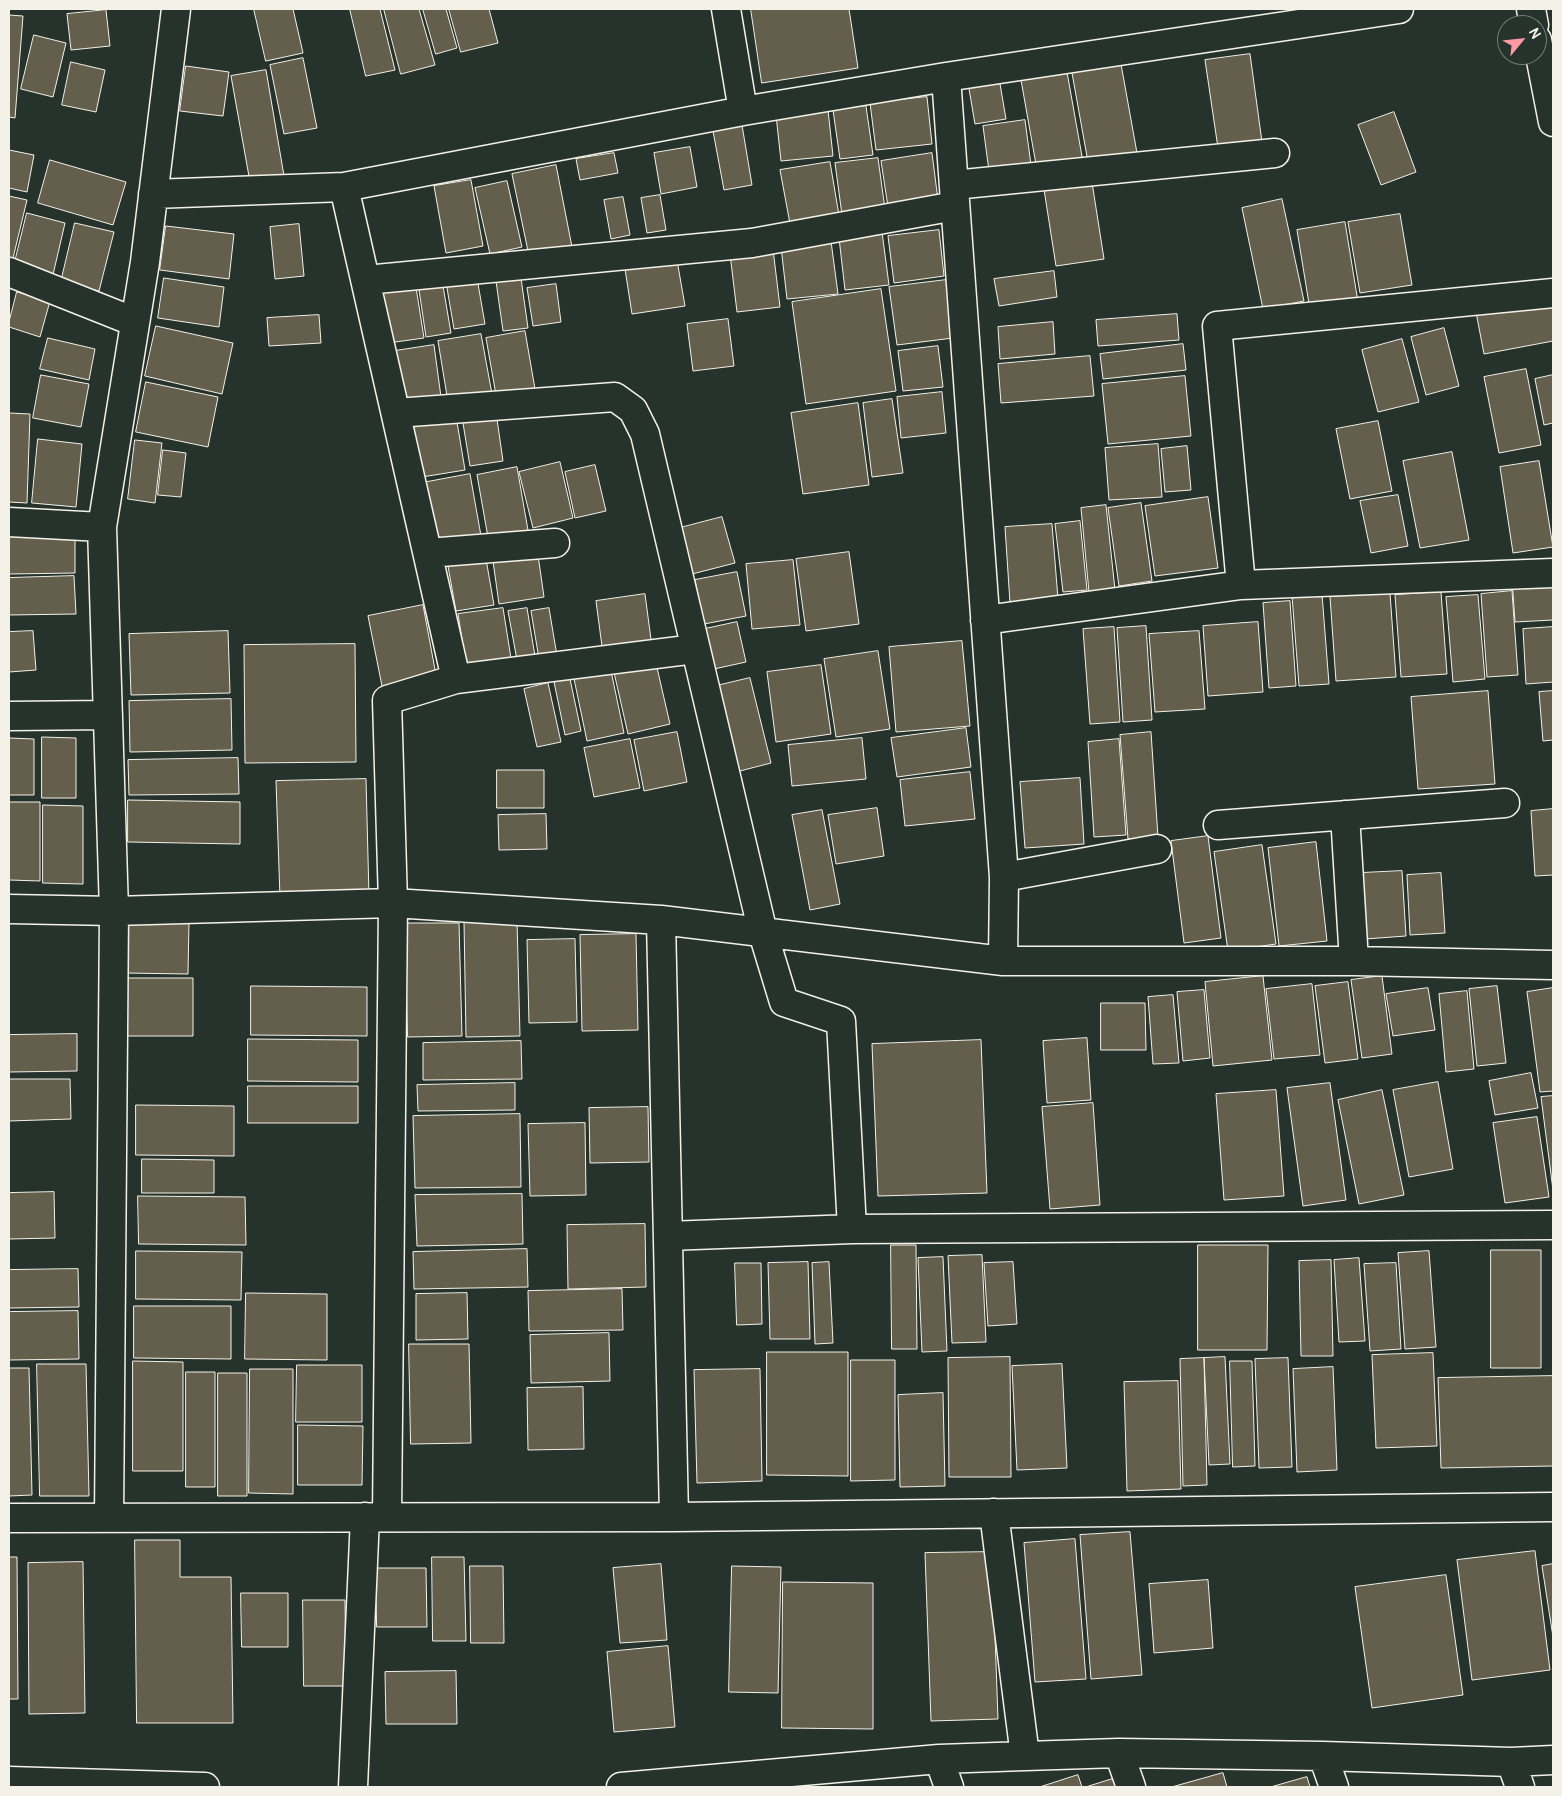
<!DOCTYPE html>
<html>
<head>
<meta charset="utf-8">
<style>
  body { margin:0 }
  #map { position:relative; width:1562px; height:1796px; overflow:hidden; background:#26332d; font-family:Pangolin,sans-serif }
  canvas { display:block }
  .frame { position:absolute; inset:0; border:10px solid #f4f1e8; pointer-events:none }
  .north { position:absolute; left:1497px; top:15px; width:50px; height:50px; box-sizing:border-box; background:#26332d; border:1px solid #787f78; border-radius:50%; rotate:62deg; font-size:14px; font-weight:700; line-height:20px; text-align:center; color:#f4f1e8 }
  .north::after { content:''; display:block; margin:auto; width:18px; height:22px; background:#ff9aa2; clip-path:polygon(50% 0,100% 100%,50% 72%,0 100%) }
</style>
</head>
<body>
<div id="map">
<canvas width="1562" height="1796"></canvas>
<div class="frame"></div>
<div class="north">N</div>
</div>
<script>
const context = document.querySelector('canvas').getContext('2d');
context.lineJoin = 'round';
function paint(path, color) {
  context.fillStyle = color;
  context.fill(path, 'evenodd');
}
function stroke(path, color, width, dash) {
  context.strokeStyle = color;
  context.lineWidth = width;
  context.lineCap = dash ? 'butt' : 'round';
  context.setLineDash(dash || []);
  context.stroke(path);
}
const building = new Path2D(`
  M254,9h39l10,44 -37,8z
  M350,9h30l15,61 -29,6z
  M384,9h35l16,56 -34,9z
  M423,9h23l11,39 -21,6z
  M449,9h40l9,34 -37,9z
  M751,9h98l9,59 -96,15z
  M106,10l4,36 -39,4 -4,-36z
  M9,15l14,1 -8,102 -6,-1z
  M34,35l32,8 -13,54 -32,-8z
  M1250,54l12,88 -44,6 -13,-88z
  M303,58l14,70 -33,6 -14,-69z
  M71,62l34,8 -9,42 -34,-7z
  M1121,64l16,89 -49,9 -16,-89z
  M186,66l43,6 -6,44 -43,-5z
  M266,70l18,106 -34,6 -19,-106z
  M998,72l8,47 -31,5 -8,-47z
  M1067,72l16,90 -46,8 -16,-90z
  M927,97l5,47 -56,6 -6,-47z
  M866,106l7,49 -33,4 -7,-49z
  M828,110l5,46 -52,5 -5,-46z
  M1394,112l22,60 -35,13 -23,-60z
  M1025,120l6,45 -42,6 -6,-45z
  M742,125l10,60 -28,5 -11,-59z
  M690,147l7,40 -36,7 -7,-41z
  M9,150l25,5 -7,37 -18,-4z
  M614,153l4,20 -38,7 -4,-21z
  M932,153l6,47 -50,7 -7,-46z
  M878,158l7,51 -43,6 -7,-52z
  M50,160l76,22 -13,43 -75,-22z
  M830,162l10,59 -49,8 -11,-59z
  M556,165l16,82 -43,9 -17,-82z
  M1091,176l13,83 -48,7 -13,-83z
  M471,180l12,66 -37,7 -12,-67z
  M507,181l15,66 -32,7 -15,-66z
  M660,195l6,35 -19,3 -6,-35z
  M9,196l18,4 -14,58 -4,-1z
  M623,197l7,38 -19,4 -7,-39z
  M1282,199l22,102 -41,8 -21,-101z
  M27,213l38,10 -13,56 -39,-9z
  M1400,214l12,71 -52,8 -12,-71z
  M1345,222l13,80 -48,8 -13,-80z
  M75,223l39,9 -15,59 -38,-9z
  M299,224l5,52 -29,3 -5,-52z
  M166,226l68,8 -5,45 -69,-9z
  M939,230l5,46 -50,7 -6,-47z
  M882,232l7,53 -44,5 -6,-52z
  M831,241l7,53 -51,5 -6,-52z
  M773,249l7,58 -43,5 -7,-58z
  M677,260l8,46 -53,8 -7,-45z
  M520,271l8,57 -25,3 -8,-57z
  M1054,271l3,26 -58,9 -5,-27z
  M164,278l60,9 -5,40 -61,-9z
  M477,278l8,46 -31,5 -8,-47z
  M442,280l9,53 -25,4 -8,-54z
  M946,280l7,58 -56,7 -8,-58z
  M415,281l9,57 -36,5 -8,-57z
  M556,284l5,38 -28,4 -6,-38z
  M881,289l15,102 -90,13 -14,-102z
  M17,292l33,9 -10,36 -31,-10v-5z
  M1553,298v43l-69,13 -8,-42z
  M1177,314l2,26 -81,6 -2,-26z
  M319,315l2,28 -52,3 -2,-28z
  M728,319l6,47 -41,5 -6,-47z
  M1053,322l2,32 -55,5 -2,-32z
  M156,326l77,17 -11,51 -77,-18z
  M1444,328l15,58 -33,9 -15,-58z
  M525,331l10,58 -39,6 -10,-57z
  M481,334l11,60 -44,8 -10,-61z
  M48,338l47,11 -6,31 -49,-11z
  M1402,339l17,63 -41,10 -16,-62z
  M1183,344l3,26 -83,9 -3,-25z
  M434,345l7,52 -39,5 -7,-51z
  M938,346l5,41 -40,4 -5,-40z
  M1090,356l4,40 -93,7 -3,-39z
  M1526,369l15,76 -42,8 -15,-76z
  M41,375l48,9 -8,43 -48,-9z
  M1553,375v48l-9,2 -9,-46z
  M1185,376l6,60 -83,8 -6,-60z
  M146,382l72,15 -10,50 -72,-15z
  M942,392l4,41 -45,5 -4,-41z
  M892,399l11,74 -31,4 -9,-74z
  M858,403l11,82 -66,9 -12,-81z
  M496,412l7,49 -33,5 -8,-49z
  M9,413l21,1 -3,89 -18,-1z
  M456,416l9,54 -43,7 -9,-54z
  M1378,421l14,70 -42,8 -14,-70z
  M38,439l44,5 -6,63 -44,-4z
  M135,440l27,3 -7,60 -27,-4z
  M1158,444l4,53 -53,3 -4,-52z
  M1187,446l4,44 -26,2 -4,-43z
  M163,450l23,3 -5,44 -23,-2z
  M1452,452l17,88 -49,8 -17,-87z
  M1539,461l14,86 -40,6 -13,-86z
  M560,462l13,56 -40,10 -14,-56z
  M595,465l11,46 -31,7 -10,-46z
  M517,467l12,69 -40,7 -12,-68z
  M470,474l11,62 -47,8 -12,-61z
  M1398,495l10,51 -37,7 -11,-52z
  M1208,497l10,71 -63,8 -10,-70z
  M1141,503l11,78 -33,5 -11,-78z
  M1106,505l9,85 -26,2 -8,-84z
  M722,517l13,46 -43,11 -12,-46z
  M1080,521l7,69 -24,2 -8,-68z
  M1052,524l6,75 -48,4 -5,-76z
  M75,536v37l-66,1v-37z
  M849,552l10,72 -53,7 -10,-72z
  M538,555l6,42 -45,7 -6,-43z
  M486,559l8,46 -38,6 -8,-45z
  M793,560l7,65 -48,4 -6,-65z
  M737,572l9,44 -42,8 -9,-44z
  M74,576l2,38 -67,1v-37z
  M1553,576v44l-38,2 -3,-43z
  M1512,591l6,84 -31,2 -6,-83z
  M1441,592l6,82 -46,3 -6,-82z
  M1390,593l6,84 -60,4 -6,-84z
  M645,594l7,53 -49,7 -7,-53z
  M1322,594l7,90 -30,2 -7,-90z
  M1478,595l7,84 -32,3 -7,-85z
  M1290,601l6,85 -27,2 -6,-85z
  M423,605l13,70 -54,11 -14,-70z
  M503,608l10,63 -45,6 -10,-63z
  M527,608l10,60 -18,3 -11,-60z
  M549,608l8,48 -18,3 -8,-48z
  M737,622l9,40 -32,7 -9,-40z
  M1258,622l5,70 -55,4 -5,-70z
  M1146,626l6,94 -29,2 -6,-94z
  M1114,627l6,95 -30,2 -7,-95z
  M1553,627v55l-27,2 -3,-55z
  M33,631l3,39 -27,2v-40z
  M228,631l2,62 -99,2 -2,-61z
  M1199,631l6,78 -50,3 -6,-78z
  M962,641l8,85 -74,6 -7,-85z
  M355,644l1,118 -111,1 -1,-118z
  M878,651l12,78 -54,8 -12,-78z
  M655,659l15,65 -42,10 -15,-66z
  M821,665l10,69 -55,8 -9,-70z
  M610,666l14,67 -37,8 -14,-67z
  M569,674l12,57 -16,4 -12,-58z
  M750,678l21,85 -35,9 -20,-86z
  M548,683l13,59 -24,5 -13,-58z
  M1488,691l7,93 -77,5 -7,-92z
  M1553,691v49l-10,1 -4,-49z
  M231,699l1,51 -102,2 -1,-51z
  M966,728l5,39 -74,10 -6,-39z
  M677,732l10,50 -43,9 -10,-51z
  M1151,732l7,105 -30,2 -8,-104z
  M42,737l34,1v60h-34z
  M9,738l25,1v56h-25z
  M862,738l4,41 -74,7 -4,-41z
  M630,739l10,49 -46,9 -10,-49z
  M1119,739l7,96 -32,2 -6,-95z
  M238,758l1,36 -110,1 -1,-35z
  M497,770h47v38h-47z
  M970,772l5,47 -70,7 -5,-46z
  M1080,778l4,66 -59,4 -5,-66z
  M366,779l3,117 -89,2 -4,-117z
  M128,800l112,2v42l-112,-2z
  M9,802h31v79l-31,-1z
  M43,805l40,1v78l-40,-1z
  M877,808l7,48 -48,8 -8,-49z
  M1553,809v66l-18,1 -4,-65z
  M822,810l18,94 -30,6 -18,-95z
  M546,814l1,35 -48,1 -1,-35z
  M1208,836l13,102 -37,5 -13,-102z
  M1316,842l11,99 -48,5 -11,-98z
  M1262,845l14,99 -48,7 -14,-99z
  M1402,871l4,65 -41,3 -4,-66z
  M1441,873l4,60 -35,2 -3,-60z
  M125,920l64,1 -1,53 -63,-1z
  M517,920l3,116 -54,1 -2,-116z
  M405,923h54l3,113 -54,1z
  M636,934l2,96 -56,1 -2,-96z
  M575,939l2,83 -48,1 -2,-83z
  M1263,976l9,84 -59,6 -8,-84z
  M1382,976l10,78 -30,4 -11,-78z
  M126,978h67v58h-67z
  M1348,982l10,77 -33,4 -10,-77z
  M1312,984l8,71 -46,4 -8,-70z
  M251,986l116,1v49l-116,-1z
  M1497,986l9,77 -29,3 -8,-77z
  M1428,988l7,42 -42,6 -7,-42z
  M1553,988v103l-13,1 -13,-100z
  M1204,990l6,68 -27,3 -6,-69z
  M1467,991l7,78 -28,3 -7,-78z
  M1173,995l6,68 -26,1 -5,-67z
  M1101,1003h44l1,47h-45z
  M77,1034v37l-68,1v-37z
  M1087,1038l4,62 -44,3 -4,-62z
  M248,1039l110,1v42l-110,-1z
  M981,1040l6,153 -109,3 -6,-152z
  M521,1041l1,38 -99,1v-37z
  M1531,1073l7,35 -43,7 -6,-34z
  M9,1079h61l1,40 -62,2z
  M1438,1082l15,87 -44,8 -16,-87z
  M515,1083v27l-97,1 -1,-26z
  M1330,1083l16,117 -43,6 -16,-118z
  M248,1086h110v37h-110z
  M1276,1090l8,106 -60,4 -8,-106z
  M1382,1090l22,105 -45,9 -21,-104z
  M1553,1096v94l-12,-93z
  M1093,1103l7,102 -50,4 -8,-102z
  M136,1105l98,1v50l-98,-1z
  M648,1107l1,55 -59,1 -1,-55z
  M520,1114l1,73 -106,1 -2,-72z
  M1537,1117l12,80 -44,6 -12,-80z
  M585,1123l1,72 -56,1 -2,-72z
  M142,1159l72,1v33h-72z
  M54,1192l1,46 -46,1v-46z
  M522,1194l1,50 -106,2 -2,-51z
  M138,1196l107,1 1,48 -107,-1z
  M645,1224l1,63 -78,2 -1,-64z
  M891,1245h25l1,104h-25z
  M1198,1245h70l-1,105h-69z
  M527,1249l1,38 -114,2 -1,-37z
  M1491,1250h50v118h-50z
  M136,1251l106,1 -1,48 -105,-1z
  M1429,1251l7,96 -31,2 -7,-96z
  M982,1255l4,87 -34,1 -4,-87z
  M943,1257l4,94 -25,1 -4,-94z
  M1359,1258l6,83 -26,1 -5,-82z
  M1331,1260l2,96h-32l-2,-95z
  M808,1262l2,77h-40l-2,-76z
  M829,1262l4,81 -18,1 -3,-81z
  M1013,1262l4,62 -29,2 -4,-63z
  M735,1263h26l1,61 -25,1z
  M1396,1263l5,86 -31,2 -6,-87z
  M78,1269l1,38 -70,1v-38z
  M622,1289l1,41 -94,1 -1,-40z
  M246,1293l81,1v66l-82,-1z
  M467,1293l1,46 -52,1v-46z
  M134,1306h97v53l-97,-1z
  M78,1311l1,48 -70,1v-48z
  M609,1333l1,48 -79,2 -1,-48z
  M409,1344h60l2,99 -60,1z
  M767,1352h81v124l-81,-1z
  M1433,1353l4,93 -61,2 -4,-93z
  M1010,1357l1,120h-62l-1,-119z
  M1225,1357l5,107 -21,1 -5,-107z
  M1204,1358l3,127 -24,1 -3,-127z
  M1288,1358l4,109 -33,1 -4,-109z
  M851,1360h44v120l-44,1z
  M133,1361l50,1v109h-50z
  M1230,1361h22l3,105 -22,1z
  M37,1364h49l3,132h-49z
  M1062,1364l5,104 -50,2 -5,-104z
  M297,1365h65v57h-66z
  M1333,1367l4,103 -40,2 -4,-103z
  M9,1368h20l3,127 -23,1z
  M250,1369h43v125l-44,-1z
  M760,1369l2,112 -65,2 -3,-113z
  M186,1372h29v115h-29z
  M218,1373h29v123h-29z
  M1553,1376v90l-112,2 -3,-90z
  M1178,1381l3,108 -54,2 -3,-109z
  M583,1387l1,62 -56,1 -1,-62z
  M943,1393l2,93 -45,1 -2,-92z
  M298,1425l65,1 -1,59h-64z
  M1130,1532l12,143 -51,4 -11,-144z
  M1075,1539l11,140 -51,3 -11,-139z
  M135,1540h45v37h51l2,146h-96z
  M1535,1551l15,119 -78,10 -15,-120z
  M992,1552l6,167 -67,2 -6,-168z
  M9,1557h8l1,142h-9z
  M432,1557h32l2,84h-33z
  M83,1562l2,151 -56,1 -1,-151z
  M661,1564l6,76 -47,3 -7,-75z
  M1553,1564v73l-11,-71z
  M470,1566h33l1,77h-33z
  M732,1566l49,1 -3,126 -49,-1z
  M376,1568h50l1,59h-50z
  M1446,1575l17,120 -91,13 -17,-121z
  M1208,1580l5,68 -59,5 -5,-69z
  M783,1582l90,1v146l-91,-1z
  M241,1593h47v54h-46z
  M303,1600h42l1,86h-42z
  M668,1646l7,81 -61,5 -7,-80z
  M456,1671l1,53h-71l-1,-52z
  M1223,1773l4,14h-55z
  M1078,1775l4,12h-42z
  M1119,1777l4,10h-37z
  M1307,1777l3,10h-39z`);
paint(building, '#645f4d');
stroke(building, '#f4f1e8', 1);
const minor = new Path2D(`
  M726,9l17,102
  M1531,9l3,16
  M1537,40l16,82
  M946,77l58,800 -1,84
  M954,185l321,-32
  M344,187l112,492 -69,21 6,203 -6,614
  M153,194l191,-7 399,-76 203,-34 453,-68
  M9,272l126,50
  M366,280l386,-37 203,-37
  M396,413l219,-16 18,13 12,24 118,499 21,69 57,19 11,208
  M9,522l93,5
  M428,553l127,-10
  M1241,585l-24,-259 336,-33
  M985,620l256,-35 312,-12
  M456,679l239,-30
  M9,716l99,-1
  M1345,815l9,146
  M1218,825l287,-22
  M1004,877l153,-28
  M9,909l105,2 279,-8 268,17 342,41h351l199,4
  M661,920l13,597
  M668,1236l184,-7 701,-4
  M994,1513l31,243
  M9,1518l665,-1 879,-10
  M109,1518l5,-607 -12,-384 43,-265 31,-253
  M1119,1753l12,34
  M1323,1756l11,31
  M939,1759l10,28
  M1511,1762l9,25
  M9,1781l196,6
  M353,1787l12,-270
  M621,1787l318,-28 86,-3 94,-3 204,3 188,6 42,-2`);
stroke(minor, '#f4f1e8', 31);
stroke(minor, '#26332d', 28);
</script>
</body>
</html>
